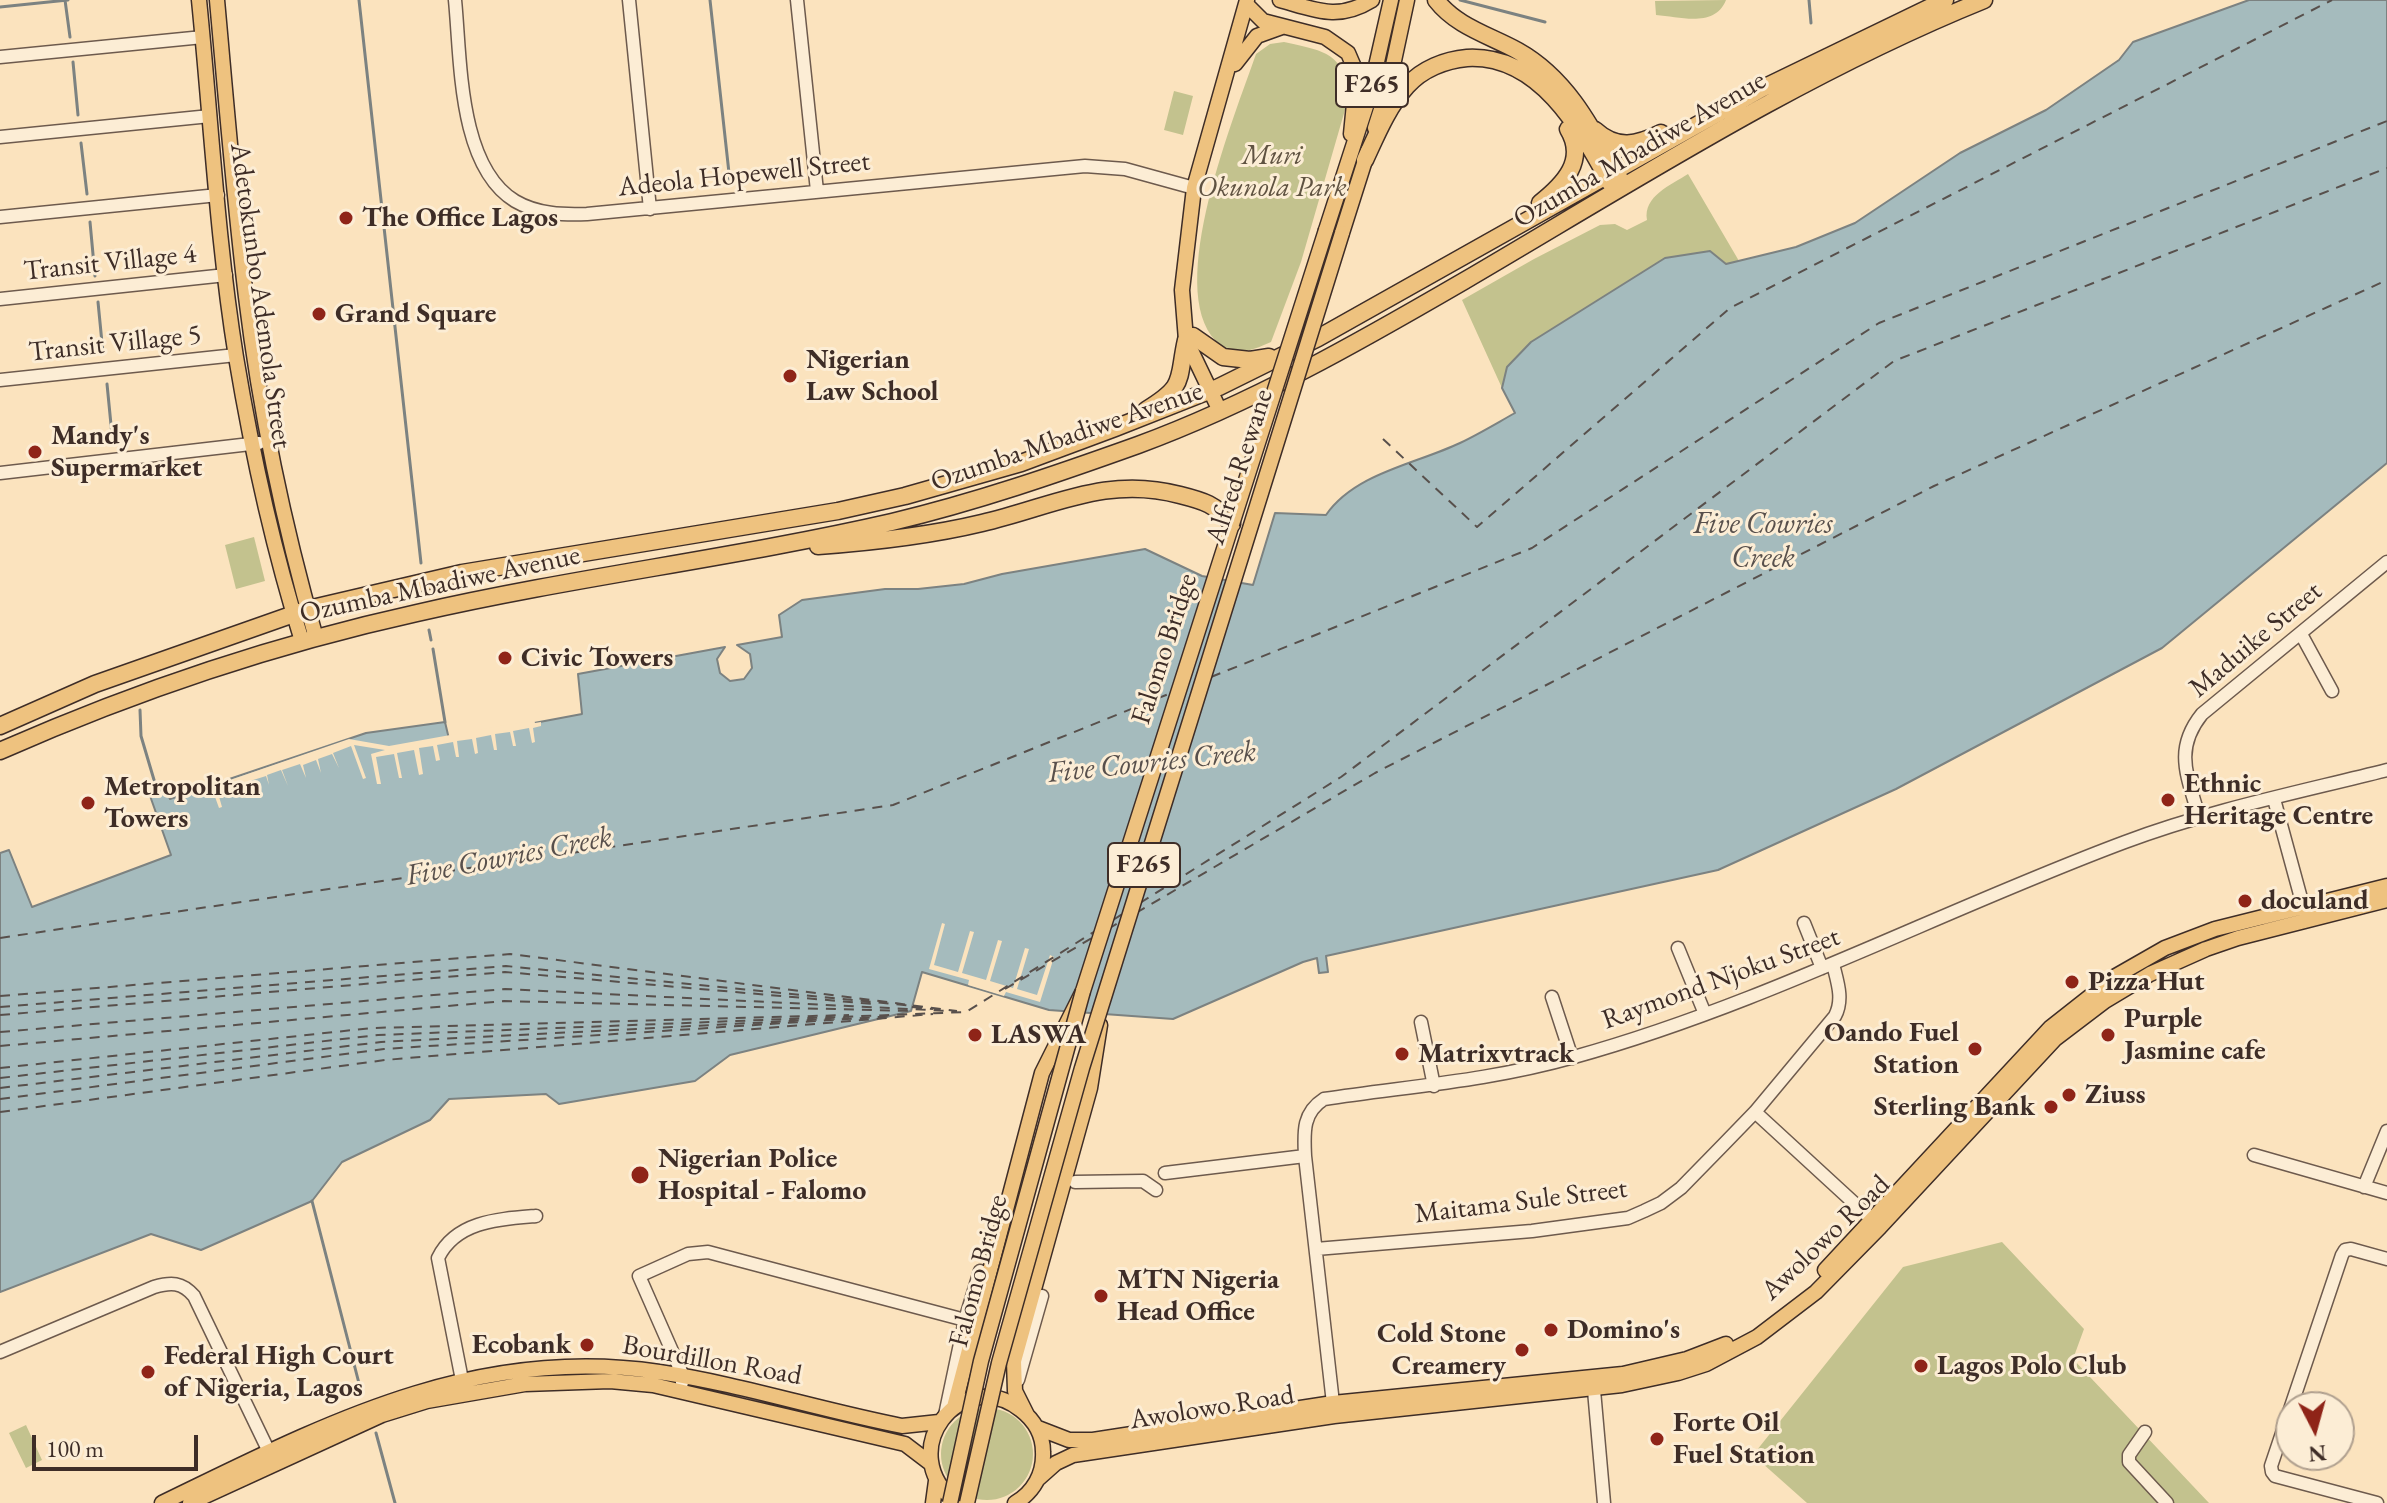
<!DOCTYPE html>
<html>
<head>
<meta charset="utf-8">
<style>
  body { margin:0 }
  #map { position:relative; width:2387px; height:1503px; overflow:hidden; background:#fbe3be; font-family:"EB Garamond",serif }
  canvas { display:block }
  .north { position:absolute; left:2275px; top:1391px; width:80px; height:80px; box-sizing:border-box; background:#fcedd5; border:2px solid #b0a08f; border-radius:50%; rotate:174deg; font-size:22px; font-weight:700; line-height:32px; text-align:center; color:#3e2d27 }
  .north::after { content:''; display:block; margin:auto; width:28px; height:36px; background:#8f2418; clip-path:polygon(50% 0,100% 100%,50% 72%,0 100%) }
  .scale { position:absolute; left:32px; top:1435px; width:166px; height:36px; box-sizing:border-box; border:4px solid #3e2d27; border-top:0; padding-left:10px; font-size:24px; line-height:28px; white-space:nowrap; color:#3e2d27; -webkit-text-stroke:6px #fcedd5; paint-order:stroke }
</style>
</head>
<body>
<div id="map">
<canvas width="2387" height="1503"></canvas>
<div class="north">N</div>
<div class="scale">100 m</div>
</div>
<script>
const context = document.querySelector('canvas').getContext('2d');
context.lineJoin = 'round';
function paint(path, color) {
  context.fillStyle = color;
  context.fill(path, 'evenodd');
}
function stroke(path, color, width, dash) {
  context.strokeStyle = color;
  context.lineWidth = width;
  context.lineCap = dash ? 'butt' : 'round';
  context.setLineDash(dash || []);
  context.stroke(path);
}
function drawText(font, color, halo, rows, align = 'center') {
  context.font = font + ' "EB Garamond",serif';
  context.lineWidth = 6;
  context.setLineDash([]);
  context.textBaseline = 'middle';
  context.strokeStyle = halo;
  context.fillStyle = color;
  for (const [text, x, y, turn = 0] of rows) {
    context.save();
    context.translate(x, y);
    context.rotate((+turn || 0) * Math.PI / 180);
    context.textAlign = isNaN(turn) ? turn : align;
    if (halo) context.strokeText(text, 0, 0);
    context.fillText(text, 0, 0);
    context.restore();
  }
}
paint(new Path2D(`
  M1726,0c-11,28 -45,17 -70,15l-1,-14z
  M1284,42c39,9 59,9 65,54l-48,166 -30,80c-20,9 -38,16 -55,-1 -52,-53 19,-226 40,-287l14,-10z
  M1174,91l19,5 -10,39 -19,-5z
  M1688,174l51,87 -13,3 -219,103 -5,21 -40,-88 72,-41 66,-34 15,-1 12,6 20,-10c-4,-24 24,-35 41,-46z
  M254,537l11,44 -29,8 -11,-44z
  M2002,1242l82,87 -11,30 136,144h-402l-54,-48 150,-188z
  M941 1454a46 46 0 1 1 92 0a46 46 0 1 1-92 0Z
  M26,1425l16,35 -16,8 -17,-35z`), '#c3c28e');
const water = new Path2D(`
  M2249,0h138v463l-225,185 -266,141 -178,81 -392,86 2,16 -9,1 -2,-15 -14,4 -130,57 -124,-9 -127,-38 -11,39 -181,44 -35,26 -136,23 -13,-10 -97,5 -19,21 -88,42 -30,39 -111,49 -50,-16 -151,58v-439l9,-3 23,57 139,-52 -22,-62 8,-3h9l4,9 196,-66 79,-11 4,17 133,-25 -4,-40 147,-27 -8,12 3,14 10,8 14,-2 8,-11 -2,-14 -13,-9 45,-8 -3,-22 23,-15 83,-11h33l46,-5 38,-10 143,-25 57,27 51,9 22,-72 51,2c29,-42 90,-51 134,-72 19,-9 37,-20 55,-30l-13,-25 5,-21 24,-25 134,-84 45,-7 16,13 70,-17 59,-24 105,-70 86,-43 73,-50 14,-18z`);
paint(water, '#a5bbbd');
stroke(water, '#7c8281', 2);
paint(new Path2D(`
  M534,720l1,3 6,-1v4l-8,2 2,14 -3,1 -3,-15 -16,3 3,15h-3l-3,-14 -15,2 2,16h-3l-3,-15 -15,3 2,15 -3,1 -3,-15 -15,2 2,16h-3l-3,-15 -16,3 3,15 -4,1 -3,-15 -14,2 4,26 -4,1 -5,-25 -17,3 5,25h-3l-5,-24 -18,3 5,27h-4l-6,-30 14,-4 -31,-5 12,33 -3,1 -12,-33 -18,7 6,15 -7,-14 -14,5 3,14 -5,-13 -13,5 3,13 -6,-14 -18,6 6,16 -7,-16 -14,5 2,10 -3,-9 -16,5 3,10 -4,-8 -13,4 2,10h-2l-4,-9 -14,5 4,14 -3,1 -5,-14 -5,1 -1,-3 -7,-2 148,-51 40,7z
  M942,923l3,1 -11,41 24,7 12,-41 4,1 -12,41 24,7 12,-40 4,1 -12,40 23,7 12,-40 4,1 -12,40 20,6 13,-40 4,2 -14,45 -34,-10 -2,4 -36,-11 1,-5 -40,-11z`), '#fbe3be');
stroke(new Path2D(`
  M65,0l5,37
  M359,0l62,563
  M710,0l20,182
  M1460,0l85,22
  M1809,0l2,23
  M0,7l68,-7
  M73,62l5,53
  M81,143l6,51
  M90,222l5,54
  M98,302l5,51
  M107,384l5,51
  M429,630l2,10
  M433,649l12,73
  M140,710l1,26 16,54
  M312,1201l50,194
  M376,1433l19,70`), '#7c8281', 3);
stroke(new Path2D(`
  M1383,439l94,88 253,-219 602,-308
  M1211,677l321,-129 347,-225 508,-202
  M1140,903l201,-126 553,-416 493,-193
  M1136,913l239,-140 559,-287 453,-206
  M1113,920l11,-7
  M1108,929l12,-7
  M0,938l893,-133 278,-112
  M1005,989l87,-51
  M0,996l510,-42 447,57
  M0,1007l506,-41 407,40
  M912,1007l21,2
  M0,1015l505,-43 368,32
  M0,1032l505,-43 444,22
  M0,1046l504,-45 409,10
  M0,1068l372,-40 477,-13
  M0,1078l378,-43 588,-23 131,-82
  M0,1088l381,-46 468,-24
  M0,1099l384,-50 509,-33
  M0,1112l385,-52 548,-46`), '#58504c', 2, [10, 8]);
const minor = new Path2D(`
  M455,0c6,60 3,166 60,201 22,13 48,14 72,13l498,-48 40,3 69,19
  M629,0l21,209
  M797,0l20,191
  M0,57l203,-20
  M0,137l210,-21
  M0,217l218,-22
  M0,299l226,-24
  M0,380l236,-25
  M0,473l259,-30
  M2301,634l31,57
  M2274,799l31,114
  M2199,817c-11,-40 -26,-67 3,-103l185,-152
  M1804,923l18,45
  M1678,948l27,66
  M1552,997l20,61
  M1421,1022l13,64
  M1755,1112l123,113
  M2254,1155l133,38
  M1165,1173l140,-17
  M1075,1182l68,-1 13,9
  M2364,1187l23,-56
  M1316,1249l216,-18 96,-13 16,-7 17,-8 20,-15 43,-44 31,-32 80,-96c9,-17 2,-35 -2,-52
  M0,1352l154,-65c17,-5 28,-5 40,9l78,162
  M1593,1379l11,124
  M462,1380l-24,-122c18,-37 61,-39 98,-42
  M1018,1380l24,-84
  M682,1383l1,-7 -44,-100 49,-22 20,-2 257,68
  M1334,1412l-29,-256c-1,-23 -3,-43 19,-57 86,-13 165,-18 250,-42 191,-53 366,-146 551,-215 85,-32 175,-50 262,-72
  M945,1415l20,-95 15,-49
  M2145,1432l-16,23v7l38,41
  M2377,1503l-102,-27 -3,-4 -1,-6 71,-211 3,-5 6,-1 36,10`);
const major = new Path2D(`
  M199,0c12,119 18,239 37,357 16,96 37,192 66,284
  M217,0c9,99 17,199 29,297 14,115 38,229 70,341
  M1280,0c36,10 58,21 92,0
  M1246,4l17,17 62,16 23,16 9,21 -6,60
  M1235,64l22,-28 25,-9
  M1375,128l14,-44 18,-84
  M1326,230l43,-133 22,-97
  M1342,233l26,-82
  M1220,411l-34,-71 -4,-50 12,-102 53,-188
  M1825,1270l225,-242 66,-52 49,-28 50,-19 172,-43
  M954,1407l88,-334 41,-82 149,-467
  M1027,1415l-12,-24 -1,-30 76,-273 10,-63
  M1038,1428l31,12h24l240,-37 290,-29 64,-15 39,-15
  M1038,1479l18,-16 17,-8 261,-39 288,-31 56,-12 28,-9 51,-27 59,-45 64,-65 175,-188 50,-38 45,-27 56,-25 32,-11 149,-38
  M162,1503c159,-77 312,-159 497,-131 81,12 161,38 243,54l37,-4
  M190,1503l192,-88 45,-14 98,-17 85,-3 43,4 252,59 25,19
  M933,1503l3,-22
  M957,1503c-66,-51 5,-140 64,-93 13,10 22,25 22,42 1,21 -9,40 -28,51`);
const highway = new Path2D(`
  M1436,0c21,27 53,35 82,51 50,28 75,79 102,128
  M1595,130c22,20 42,15 66,3
  M1365,160c12,-26 23,-53 42,-74 15,-17 38,-26 60,-28 72,-4 113,70 143,125
  M1540,203c24,-19 47,-43 28,-74
  M1193,336l30,21 27,3 19,-3
  M1146,410c41,-25 31,-30 40,-70
  M818,546c55,-4 110,-10 164,-23 70,-16 124,-48 198,-28 24,6 35,9 52,29
  M0,726l95,-42 213,-75 154,-36 376,-62 67,-15 116,-33 94,-35 104,-41 99,-49 443,-249 184,-89
  M0,751c136,-60 272,-106 417,-138 157,-36 318,-55 475,-91 84,-20 165,-48 246,-77 114,-42 221,-103 326,-164 169,-99 337,-207 520,-281`);
stroke(minor, '#6d5a4d', 15);
stroke(major, '#3e2d27', 17);
stroke(highway, '#3e2d27', 19);
stroke(minor, '#fcedd5', 12);
stroke(major, '#eec27f', 14);
stroke(highway, '#eec27f', 16);
const majorBridge = new Path2D(`
  M1232,524l94,-294
  M950,1503l31,-142 102,-370
  M967,1503l32,-140 83,-295 260,-835`);
stroke(majorBridge, '#3e2d27', 17, []);
stroke(majorBridge, '#eec27f', 14);
for (const [x, y, r, color] of [
  [346,218,8,"#8f2418"],
  [319,314,8,"#8f2418"],
  [790,376,8,"#8f2418"],
  [35,452,8,"#8f2418"],
  [505,658,8,"#8f2418"],
  [2168,800,8,"#8f2418"],
  [88,803,8,"#8f2418"],
  [2245,901,8,"#8f2418"],
  [2072,982,8,"#8f2418"],
  [975,1035,8,"#8f2418"],
  [2108,1035,8,"#8f2418"],
  [1975,1049,8,"#8f2418"],
  [1402,1054,8,"#8f2418"],
  [2069,1095,8,"#8f2418"],
  [2051,1107,8,"#8f2418"],
  [640,1175,10,"#8f2418"],
  [1101,1296,8,"#8f2418"],
  [1551,1330,8,"#8f2418"],
  [587,1345,8,"#8f2418"],
  [1522,1350,8,"#8f2418"],
  [1921,1366,8,"#8f2418"],
  [148,1372,8,"#8f2418"],
  [1657,1439,8,"#8f2418"]
]) {
  const dot = new Path2D();
  dot.arc(x, y, r, 0, 2 * Math.PI);
  context.fillStyle = color;
  context.fill(dot);
  stroke(dot, '#fcedd5', 3);
}
for (const [x, y, w] of [
  [1372,85,72],
  [1144,865,72]
]) {
  const box = new Path2D();
  box.roundRect(x - w / 2, y - 22, w, 44, 6);
  context.fillStyle = '#fcedd5';
  context.fill(box);
  stroke(box, '#3e2d27', 2);
}
drawText('bold 26px', '#3e2d27', null, [
  ["F265",1372,85],
  ["F265",1144,865]
]);
drawText('28px', '#3e2d27', '#fcedd5', [
  ["Ozumba Mbadiwe Avenue",1640,150,-30],
  ["Adeola Hopewell Street",744,175,-6],
  ["Transit Village 4",110,263,-6],
  ["Adetokunbo Ademola Street",260,296,82],
  ["Transit Village 5",115,344,-6],
  ["Ozumba Mbadiwe Avenue",1067,437,-19],
  ["Alfred Rewane",1240,467,-72],
  ["Ozumba Mbadiwe Avenue",440,585,-12],
  ["Maduike Street",2256,640,-40],
  ["Falomo Bridge",1165,649,-72],
  ["Raymond Njoku Street",1721,979,-20],
  ["Maitama Sule Street",1521,1202,-7],
  ["Awolowo Road",1826,1238,-44],
  ["Falomo Bridge",979,1271,-75],
  ["Bourdillon Road",712,1361,10],
  ["Awolowo Road",1212,1408,-9]
]);
drawText('italic 28px', '#5f5241', '#fcedd5', [
  ["Muri",1272,156],
  ["Okunola Park",1272,188]
]);
drawText('bold 28px', '#3e2d27', '#fcedd5', [
  ["The Office Lagos",362,218],
  ["Grand Square",335,314],
  ["Nigerian",806,360],
  ["Law School",806,392],
  ["Mandy's",51,436],
  ["Supermarket",51,468],
  ["Civic Towers",521,658],
  ["Ethnic",2184,784],
  ["Heritage Centre",2184,816],
  ["Metropolitan",104,787],
  ["Towers",104,819],
  ["doculand",2261,901],
  ["Pizza Hut",2088,982],
  ["Purple",2124,1019],
  ["Jasmine cafe",2124,1051],
  ["Oando Fuel",1959,1033,"right"],
  ["Station",1959,1065,"right"],
  ["LASWA",991,1035],
  ["Matrixvtrack",1418,1054],
  ["Ziuss",2085,1095],
  ["Sterling Bank",2035,1107,"right"],
  ["Nigerian Police",658,1159],
  ["Hospital - Falomo",658,1191],
  ["MTN Nigeria",1117,1280],
  ["Head Office",1117,1312],
  ["Domino's",1567,1330],
  ["Cold Stone",1506,1334,"right"],
  ["Creamery",1506,1366,"right"],
  ["Ecobank",571,1345,"right"],
  ["Federal High Court",164,1356],
  ["of Nigeria, Lagos",164,1388],
  ["Lagos Polo Club",1937,1366],
  ["Forte Oil",1673,1423],
  ["Fuel Station",1673,1455]
], 'left');
drawText('italic 30px', '#58504c', '#fcedd5', [
  ["Five Cowries",1763,525],
  ["Creek",1763,559],
  ["Five Cowries Creek",1152,763,-6],
  ["Five Cowries Creek",509,857,-11]
]);
</script>
</body>
</html>
